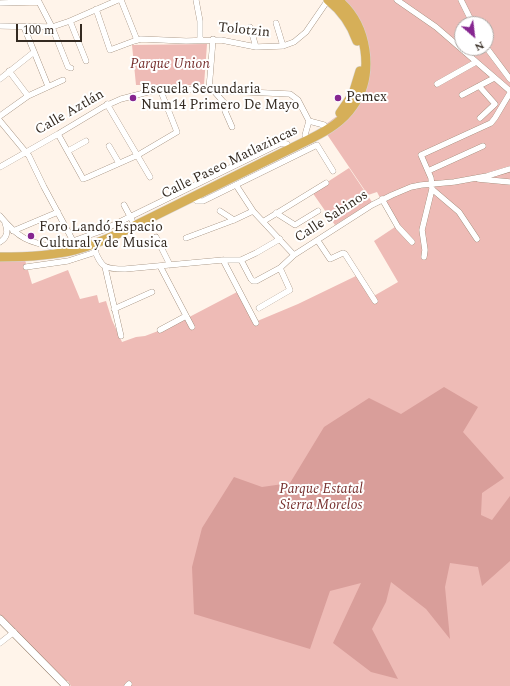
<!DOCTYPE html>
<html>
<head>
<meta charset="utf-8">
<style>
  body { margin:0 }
  #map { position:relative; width:510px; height:686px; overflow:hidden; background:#fff4ea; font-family:Spectral,serif }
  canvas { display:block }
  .north { position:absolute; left:454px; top:16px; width:40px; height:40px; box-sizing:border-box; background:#fff; border:1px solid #aeaaa6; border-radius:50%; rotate:152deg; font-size:11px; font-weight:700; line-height:16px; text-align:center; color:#342a21 }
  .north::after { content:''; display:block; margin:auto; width:14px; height:18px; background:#862690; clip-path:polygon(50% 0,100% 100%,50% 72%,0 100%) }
  .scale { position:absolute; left:16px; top:24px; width:66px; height:18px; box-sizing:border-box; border:2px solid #342a21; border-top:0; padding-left:5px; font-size:12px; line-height:14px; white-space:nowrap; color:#342a21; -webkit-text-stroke:3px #fff; paint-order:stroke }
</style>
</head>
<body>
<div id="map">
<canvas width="510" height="686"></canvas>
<div class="north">N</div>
<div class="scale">100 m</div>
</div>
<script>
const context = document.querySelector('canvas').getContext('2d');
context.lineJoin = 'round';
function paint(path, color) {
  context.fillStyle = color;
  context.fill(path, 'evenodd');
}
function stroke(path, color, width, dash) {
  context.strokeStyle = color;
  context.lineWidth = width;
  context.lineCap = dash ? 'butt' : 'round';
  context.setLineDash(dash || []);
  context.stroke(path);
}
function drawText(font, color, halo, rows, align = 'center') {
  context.font = font + ' Spectral,serif';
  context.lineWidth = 4;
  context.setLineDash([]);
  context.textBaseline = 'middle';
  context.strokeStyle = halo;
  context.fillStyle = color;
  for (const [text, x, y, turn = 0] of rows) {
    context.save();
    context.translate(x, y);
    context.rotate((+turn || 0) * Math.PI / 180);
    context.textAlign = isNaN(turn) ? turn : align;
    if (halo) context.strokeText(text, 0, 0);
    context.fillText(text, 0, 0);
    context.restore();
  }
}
paint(new Path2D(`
  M341,0h169v686h-439l-3,-5h-8l-60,-64v-364h23l9,31 36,-14 12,29 17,-4 2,8 7,-2 6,19 10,22 14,-5 9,-1 29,-11 65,-34 16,31 43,-18 60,-29 14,22 26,-15 -24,-41 21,-14 -18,-35 -9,3 -46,-68 15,-11 24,-36 4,-25zM462,24h24v24h-24z
  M207,44l-3,41h-68l-4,-40z
  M349,168l23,34 -37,23 -23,-33z`), '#eebbb6');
paint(new Path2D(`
  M444,387l34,20 -15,25 41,46 -22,15 -1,22 11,5 18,-24v65l-28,25 -4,-19 -28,-4 -5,24 5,52 -24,-30 -35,-27 -5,20 -14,27 26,50 -27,-7 -38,-29 28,-60 -31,8 -20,58 -116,-35 -2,-47 10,-39 32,-51 28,10 28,-4 34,-56 45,-29 32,16z`), '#d99e9a');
const minor = new Path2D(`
  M38,0l14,27 16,40 3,1
  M121,0l16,40
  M196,0l4,21v19
  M397,0l39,27 74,64
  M461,0l12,24
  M0,3l39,-1
  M96,9l14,41 24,-9 7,-2 45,2 35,-1 35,7 27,-1 11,-4 12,-10 22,-32
  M70,21l16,40
  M276,23l7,23
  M0,26l52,1 18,-6 48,-21
  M24,27l24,59
  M250,27l6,20
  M486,47l24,32
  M9,71l19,25
  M0,79l34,-27
  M437,84l39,-22
  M479,86l16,18 -15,14
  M209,90l4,-51
  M213,90l14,16 -2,5 7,16
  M462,95l32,-17
  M107,104l43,73
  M0,116l28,-20 35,-16
  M0,121l29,35 15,31 20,37 9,17 28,-10 180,-88 6,1
  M309,121l15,4
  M58,134l24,43 1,2 3,-1 52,-23 39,-23 -17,-43
  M109,146l10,17
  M68,151l18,-10
  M0,167l58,-33 45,-27 18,-8 27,-7 12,-3h19l111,5 8,6 11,21 -4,14
  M428,171l55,-25
  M478,179l32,3
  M236,185l17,26 41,44
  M192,197l5,4h6l114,-56 16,26
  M382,199l16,28 14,15
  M124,205l8,15
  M220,211l14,9
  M276,213l19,12 23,-14
  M0,216c19,23 28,26 57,32
  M264,221l62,-38
  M13,231l45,-19
  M156,237l14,28
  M186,238l48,-18 19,-9
  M477,239l-18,-27 -27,-23 -1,-11 -10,-23 70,-32 4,-5 15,-25
  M318,241l12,18 13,-6 2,1 30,47
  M0,242c8,-5 8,-11 5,-19
  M92,245c10,21 8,24 33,24l98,-9h18l15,-7 24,-14
  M424,257l1,-7 -3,-20 10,-41
  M223,260l33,63
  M241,260l10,19 2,2h3l24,-13 14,-13 78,-50 20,-10 19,-8 10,-2 33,-3 33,-6 23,-7
  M160,266l32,61
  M26,267l42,-6 28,-9
  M105,267l16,69
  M259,308l31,-18 -10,-22
  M114,309l38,-17
  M160,330l26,-14
  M0,643l14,-11
  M127,686l2,-2`);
const tertiary = new Path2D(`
  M0,619l66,67`);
const trunk = new Path2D(`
  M328,0c14,11 23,24 29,41
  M340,113l13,-19 7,-23
  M0,257c25,0 51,-1 75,-7 16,-4 32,-11 47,-18l190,-94c16,-8 31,-17 41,-32 22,-32 15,-81 -15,-106`);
stroke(minor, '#8b745f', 6);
stroke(tertiary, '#8b745f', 8);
stroke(trunk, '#d6d4d3', 10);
stroke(minor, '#fff', 5.5);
stroke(tertiary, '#fff', 7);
stroke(trunk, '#d6af58', 9);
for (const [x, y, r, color] of [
  [133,98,4,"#862690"],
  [338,98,4,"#862690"],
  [31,236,4,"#862690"]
]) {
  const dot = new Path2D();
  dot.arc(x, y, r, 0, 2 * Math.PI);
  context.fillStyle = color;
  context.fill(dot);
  stroke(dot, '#fff', 1.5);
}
drawText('14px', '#342a21', '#fff', [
  ["Tolotzin",244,31,6],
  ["Calle Aztlán",70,113,-30],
  ["Calle Paseo Matlazincas",230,163,-26],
  ["Calle Sabinos",332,217,-33]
]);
drawText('italic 14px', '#78312f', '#fff', [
  ["Parque Union",170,65],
  ["Parque Estatal",321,490],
  ["Sierra Morelos",321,506]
]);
drawText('14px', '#342a21', '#fff', [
  ["Escuela Secundaria",141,90],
  ["Num14 Primero De Mayo",141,106],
  ["Pemex",346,98],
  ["Foro Landó Espacio",39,228],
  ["Cultural y de Musica",39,244]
], 'left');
</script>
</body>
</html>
